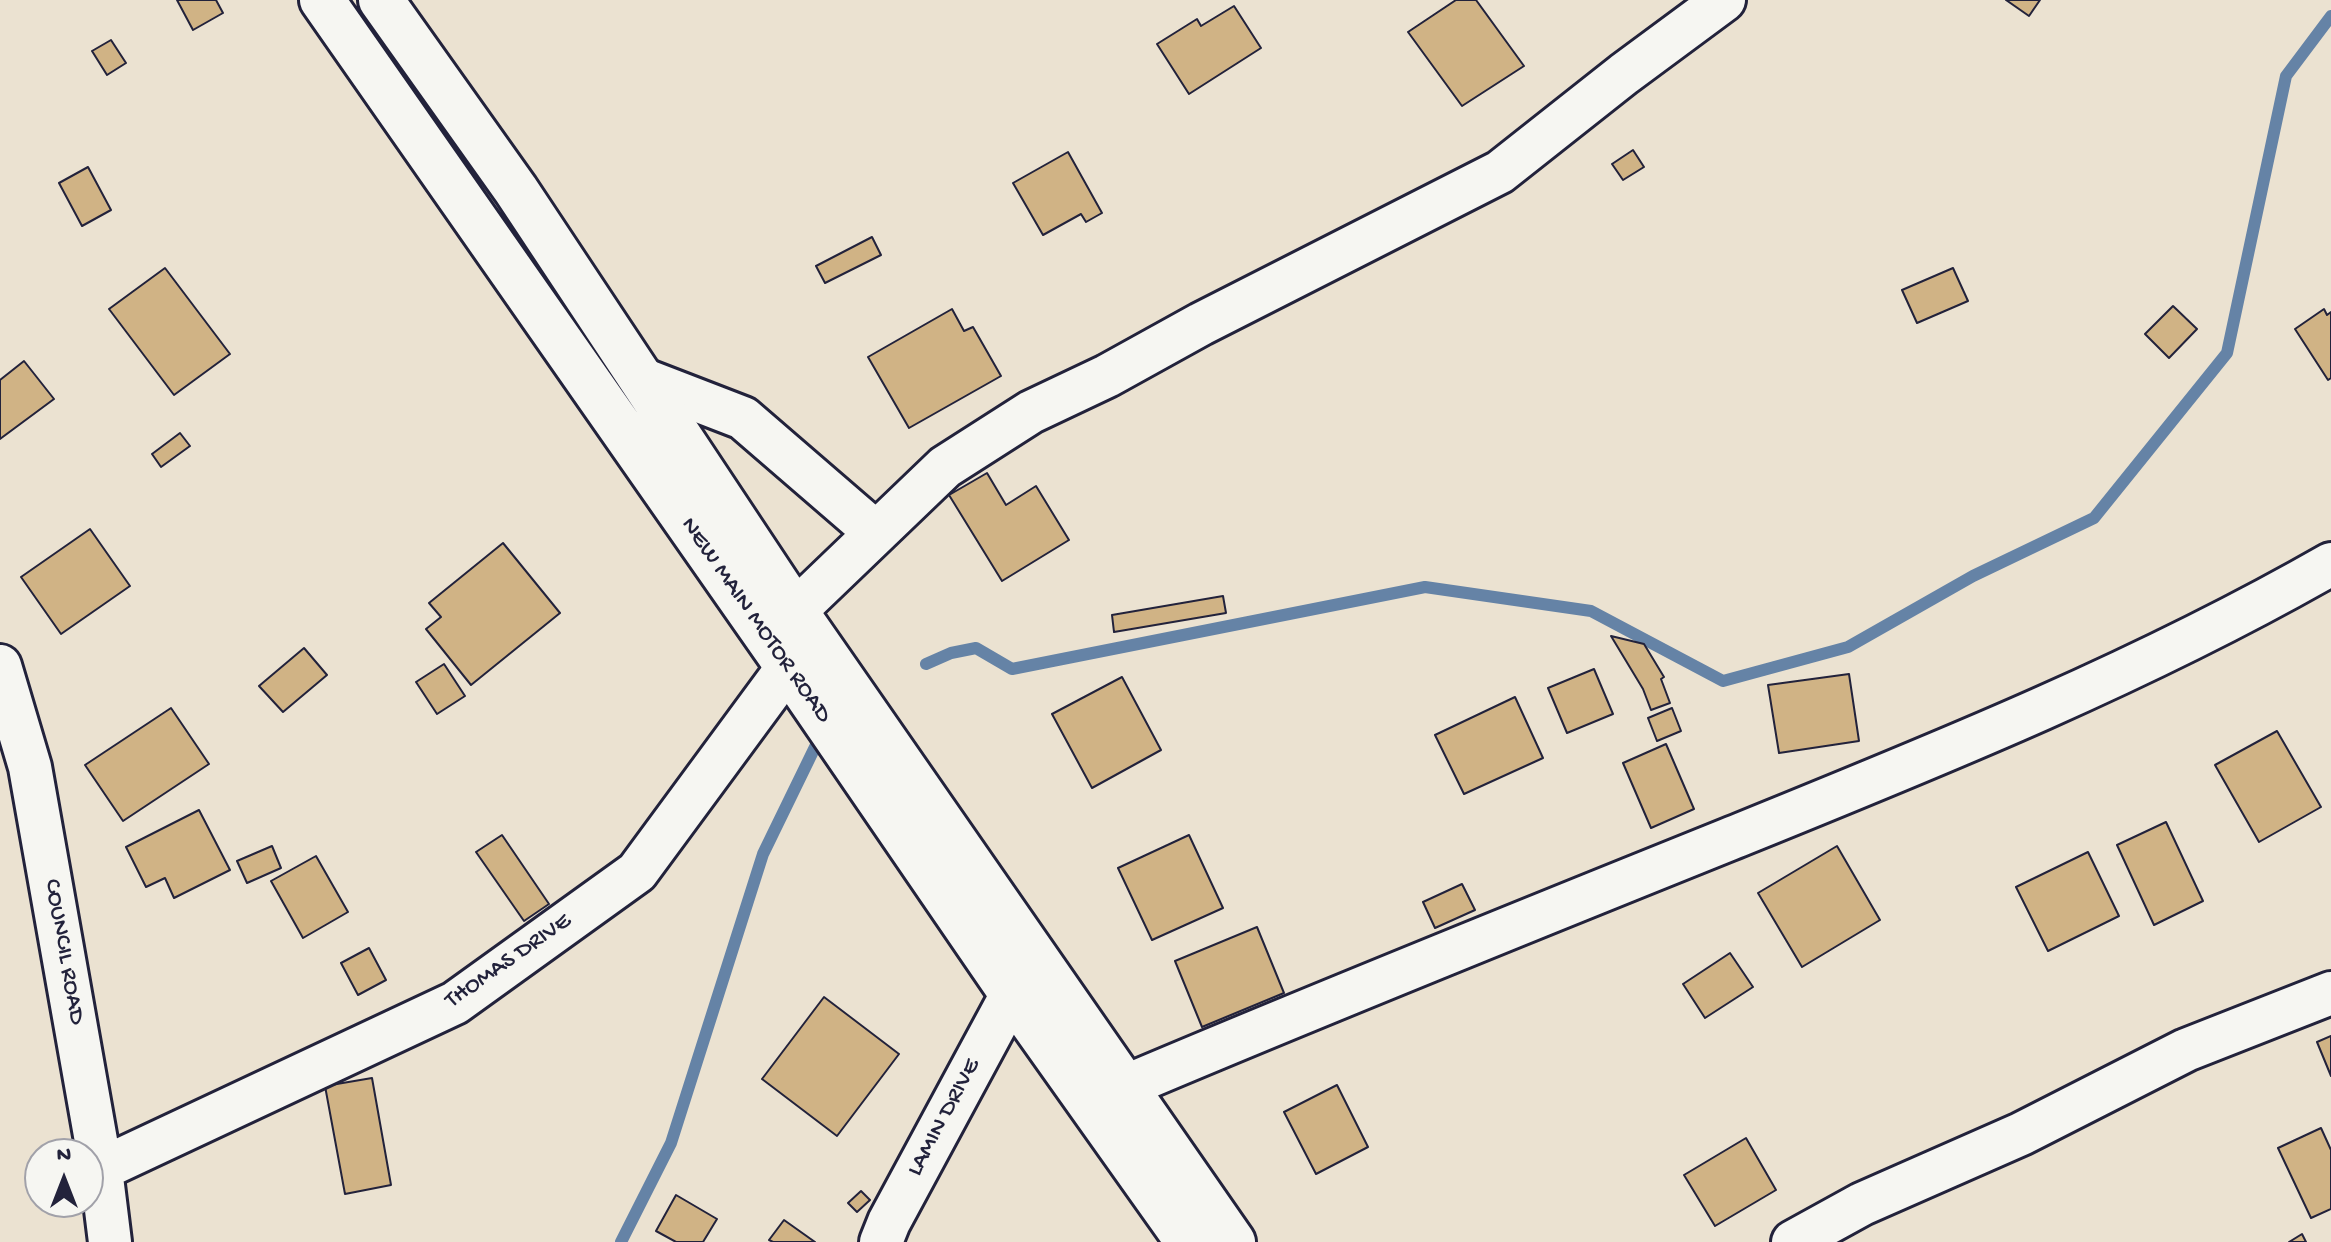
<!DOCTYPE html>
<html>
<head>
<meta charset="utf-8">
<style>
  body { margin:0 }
  #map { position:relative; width:2331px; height:1242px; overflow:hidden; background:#ebe2d1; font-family:"Gochi Hand",sans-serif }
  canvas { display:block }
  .north { position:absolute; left:24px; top:1138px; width:80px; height:80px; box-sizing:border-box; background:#f6f6f2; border:2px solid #a1a1a9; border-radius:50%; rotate:0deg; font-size:22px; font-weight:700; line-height:32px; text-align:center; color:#22223b }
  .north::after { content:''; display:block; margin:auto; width:28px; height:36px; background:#22223b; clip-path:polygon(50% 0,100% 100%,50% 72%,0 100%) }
</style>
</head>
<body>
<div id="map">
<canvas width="2331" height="1242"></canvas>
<div class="north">N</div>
</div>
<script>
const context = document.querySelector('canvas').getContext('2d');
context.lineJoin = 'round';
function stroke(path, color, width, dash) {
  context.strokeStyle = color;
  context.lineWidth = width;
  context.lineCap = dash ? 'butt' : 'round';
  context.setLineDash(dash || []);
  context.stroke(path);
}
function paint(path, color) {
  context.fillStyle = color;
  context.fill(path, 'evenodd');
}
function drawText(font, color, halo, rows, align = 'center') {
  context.font = font + ' "Gochi Hand",sans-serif';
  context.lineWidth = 8;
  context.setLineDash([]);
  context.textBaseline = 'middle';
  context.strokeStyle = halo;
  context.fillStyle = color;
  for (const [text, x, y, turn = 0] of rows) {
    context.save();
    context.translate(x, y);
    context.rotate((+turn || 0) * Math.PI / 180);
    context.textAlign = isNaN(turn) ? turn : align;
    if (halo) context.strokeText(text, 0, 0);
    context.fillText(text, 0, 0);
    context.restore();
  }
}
stroke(new Path2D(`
  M926,664l25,-11 25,-5 36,21 413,-82 166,24 132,70 125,-34 125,-71 121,-58 133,-165 59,-277 45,-60
  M621,1242l50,-99 92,-289 55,-113`), '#6583a6', 12);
const building = new Path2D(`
  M177,0h39l7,13 -30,17z
  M1456,0h20l48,66 -62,40 -54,-74z
  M2006,0h34l-11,16z
  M1234,6l27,42 -72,46 -32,-50 40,-25 4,7z
  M111,40l15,23 -19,12 -15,-24z
  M1633,150l11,17 -21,13 -11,-16z
  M1068,152l34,61 -16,9 -5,-8 -38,21 -30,-52z
  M88,167l23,43 -29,16 -23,-43z
  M872,237l9,18 -56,28 -9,-17z
  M165,268l65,86 -56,41 -65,-86z
  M1953,268l15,33 -51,22 -15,-33z
  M2173,306l24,23 -28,29 -24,-24z
  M952,309l12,22 9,-4 28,49 -92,52 -41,-71z
  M2324,309l3,6 4,-3v66l-3,2 -33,-51z
  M24,361l30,38 -54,40v-59z
  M180,433l10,13 -29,21 -9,-13z
  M987,473l19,32 30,-19 33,54 -67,41 -53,-86z
  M90,529l40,57 -69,48 -40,-57z
  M503,543l57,70 -89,72 -45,-56 15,-12 -12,-14z
  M1223,596l3,17 -112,19 -2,-17z
  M1611,636l33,8 20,33 -3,2 9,24 -19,7 -8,-21z
  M304,648l23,27 -44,37 -24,-26z
  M444,664l21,32 -28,18 -21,-32z
  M1594,669l19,45 -46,19 -19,-45z
  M1849,674l10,67 -80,12 -11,-68z
  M1122,677l39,73 -69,38 -40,-74z
  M1515,697l28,61 -79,36 -29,-59z
  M171,708l38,56 -86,57 -38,-56z
  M1672,708l9,23 -24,10 -9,-23z
  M2277,731l44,76 -62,35 -44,-77z
  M1666,744l28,65 -43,19 -28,-65z
  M199,810l31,60 -56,28 -9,-20 -19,9 -20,-40z
  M2166,822l37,79 -49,24 -37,-80z
  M502,835l47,69 -25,17 -48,-69z
  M1189,835l34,73 -71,32 -34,-72z
  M272,846l9,22 -34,15 -10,-22z
  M1837,846l43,74 -78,47 -44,-74z
  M2088,852l31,64 -71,35 -32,-64z
  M316,856l32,56 -45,26 -32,-57z
  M1462,884l13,26 -40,18 -12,-26z
  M1257,927l27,66 -82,34 -27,-66z
  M369,948l17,32 -28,15 -17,-32z
  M1730,953l23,34 -48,31 -22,-34z
  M824,997l75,57 -62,82 -75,-57z
  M2331,1036v40l-14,-34z
  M372,1078l19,107 -46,9 -20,-108z
  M1337,1085l31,62 -52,27 -32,-62z
  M2321,1128l10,22v59l-20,9 -33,-70z
  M1746,1138l30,52 -61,36 -31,-51z
  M861,1191l9,9 -13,12 -9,-9z
  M676,1195l41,24 -14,23h-27l-20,-11z
  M784,1220l31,22h-42l-4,-2z
  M2302,1234l4,8h-17z`);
paint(building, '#d0b385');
stroke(building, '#22223b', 2);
const minor = new Path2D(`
  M642,379l101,39 132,114
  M795,611l150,-144 86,-55 76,-36 94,-52 299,-152 124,-98 100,-74
  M0,666l30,101 71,402 9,73
  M1124,1087c205,-87 412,-170 618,-253 200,-81 402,-163 589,-270
  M101,1169l354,-166 182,-131 151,-205
  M881,1242l8,-20 123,-228
  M1793,1242l69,-38 159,-70 165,-84 145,-57`);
const highway = new Path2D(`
  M322,0l466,667 224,327 176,248
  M381,0l135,190 279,421 438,631`);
stroke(minor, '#22223b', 48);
stroke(highway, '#22223b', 50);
stroke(minor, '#f6f6f2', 42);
stroke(highway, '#f6f6f2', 44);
drawText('24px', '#22223b', '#f6f6f2', [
  ["NEW MAIN MOTOR ROAD",755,621,55],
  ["COUNCIL ROAD",63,952,80],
  ["THOMAS DRIVE",509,962,-35],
  ["LAMIN DRIVE",945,1118,-62]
]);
</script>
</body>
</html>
